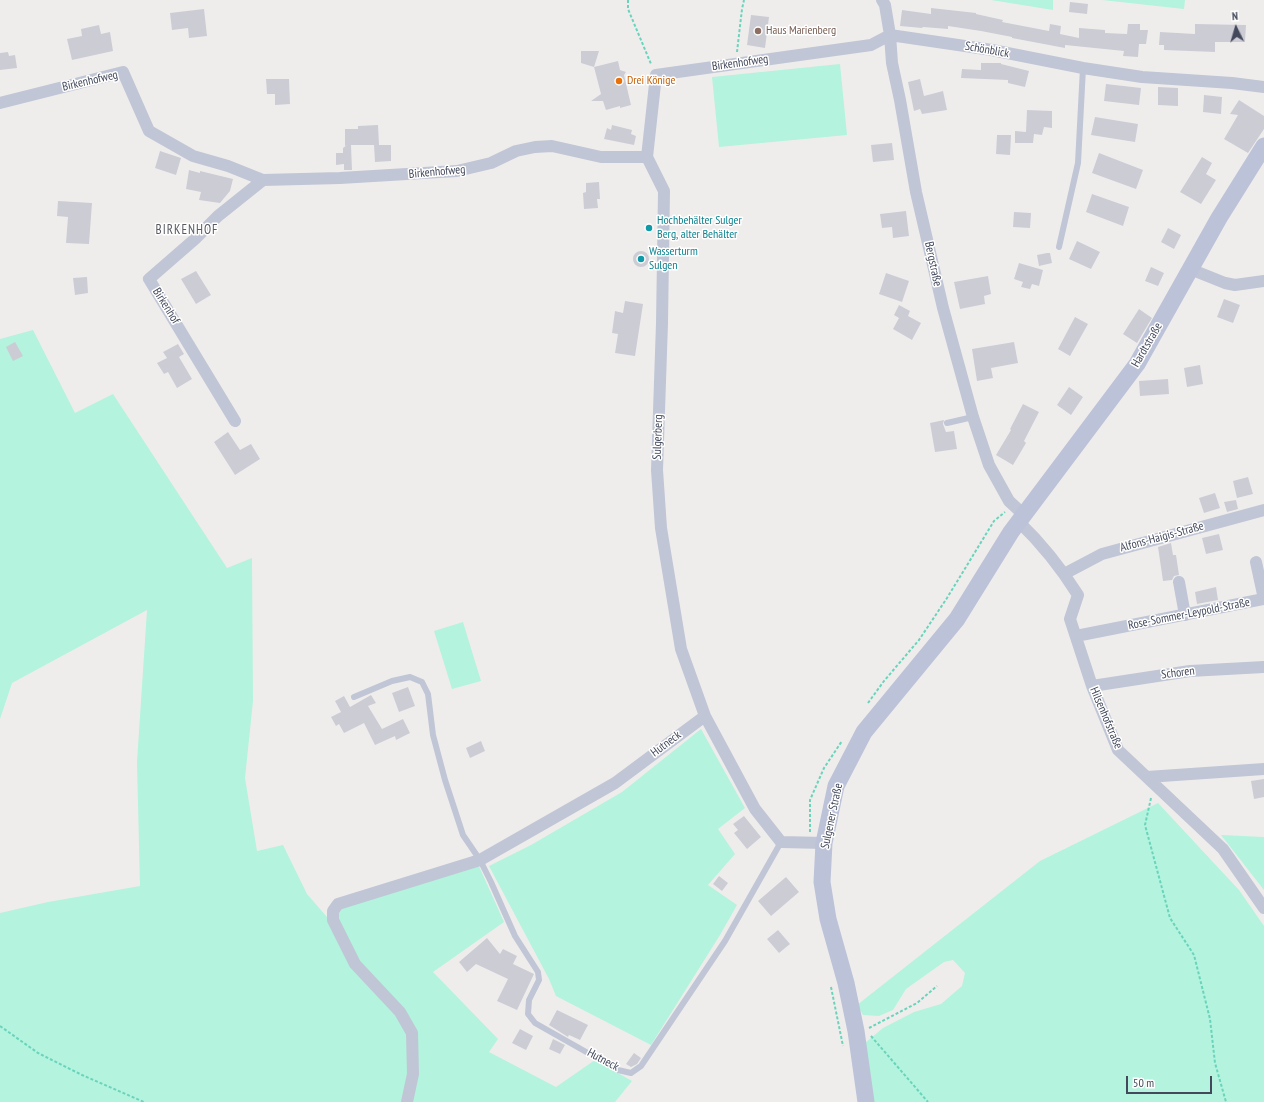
<!DOCTYPE html>
<html>
<head>
<meta charset="utf-8">
<style>
  body { margin:0 }
  #map { position:relative; width:1264px; height:1102px; overflow:hidden; background:#efedec; font-family:"PT Sans Narrow",sans-serif }
  canvas { display:block }
  .north { position:absolute; left:1216px; top:8px; width:40px; height:40px; -webkit-text-stroke:3px #fff; paint-order:stroke; rotate:355deg; font-size:11px; font-weight:700; line-height:16px; text-align:center; color:#43495b }
  .north::after { content:''; display:block; margin:auto; width:14px; height:18px; background:#43495b; clip-path:polygon(50% 0,100% 100%,50% 72%,0 100%) }
  .scale { position:absolute; left:1126px; top:1076px; width:86px; height:18px; box-sizing:border-box; border:2px solid #43495b; border-top:0; padding-left:5px; font-size:12px; line-height:14px; white-space:nowrap; color:#43495b; -webkit-text-stroke:3px #fff; paint-order:stroke }
</style>
</head>
<body>
<div id="map">
<canvas width="1264" height="1102"></canvas>
<div class="north">N</div>
<div class="scale">50 m</div>
</div>
<script>
const context = document.querySelector('canvas').getContext('2d');
context.lineJoin = 'round';
function paint(path, color) {
  context.fillStyle = color;
  context.fill(path, 'evenodd');
}
function stroke(path, color, width, dash) {
  context.strokeStyle = color;
  context.lineWidth = width;
  context.lineCap = dash ? 'butt' : 'round';
  context.setLineDash(dash || []);
  context.stroke(path);
}
function drawText(font, color, halo, rows, align = 'center') {
  context.font = font + ' "PT Sans Narrow",sans-serif';
  context.lineWidth = 3;
  context.setLineDash([]);
  context.textBaseline = 'middle';
  context.strokeStyle = halo;
  context.fillStyle = color;
  for (const [text, x, y, turn = 0] of rows) {
    context.save();
    context.translate(x, y);
    context.rotate((+turn || 0) * Math.PI / 180);
    context.textAlign = isNaN(turn) ? turn : align;
    if (halo) context.strokeText(text, 0, 0);
    context.fillText(text, 0, 0);
    context.restore();
  }
}
paint(new Path2D(`
  M991,0h62v10z
  M1102,0h83l-1,9z
  M840,64l7,71 -128,12 -7,-70z
  M33,330l42,83 38,-19 114,174 25,-10 1,143 -8,77 12,73 26,-6 24,49 20,23 75,103 8,24 -5,58h-405v-189l48,-11 92,-16 -3,-124 10,-152 -135,73 -12,36v-380z
  M463,622l18,59 -29,8 -18,-58z
  M701,729l44,79 -27,21 17,25 -27,31 29,20 -17,30 -69,110 -95,-49 -7,-17 -60,-113 42,-21 91,-53z
  M1158,803l81,87 25,36v176h-391l-8,-59 18,-15 31,-16 27,-8 21,-18 3,-13 -12,-13 -9,2 -38,27 -13,21 -14,6 -16,-1 -6,-10 183,-144z
  M1221,835l43,2v53z
  M478,864l26,58 -71,50 65,67 -9,13 67,35 39,-27 37,21 -17,21h-203l5,-56 -57,-85 -23,-41 2,-15z`), '#b4f3dd');
paint(new Path2D(`
  M1070,2l18,2 -1,10 -18,-2z
  M931,8l45,5v1l27,6 -1,2 47,9 1,-7 11,2 -1,8 19,4v-10l26,2v3l22,1 1,-10h12v6h8l-2,14h-7l-1,13 -15,-1 1,-5 -59,-6v3l-53,-10v-1l-31,-6 -33,-5v3l-25,-2 -1,1 -22,-2 2,-16 29,4z
  M204,9l3,27 -18,2 -1,-10 -16,2 -2,-17z
  M751,15l18,2 -4,31 -18,-3z
  M1195,24l51,1 -1,17h-30v10l-51,-2v-5h-5l1,-13 35,2z
  M99,25l2,9 9,-2 3,19 -41,9 -5,-21 15,-3 -1,-7z
  M581,51h18l-5,16 -13,-4z
  M8,52l1,4 6,-1 2,13 -17,2v-17z
  M618,61l2,9 6,2 -2,3 7,30 -11,3v-2l-14,4 -3,-9h-12l10,-7 -7,-27z
  M981,63h20v1l28,7 -4,16 -17,-4v-3l-47,-2 1,-9 19,1z
  M266,79h23l1,25 -15,1v-11h-8z
  M920,79l4,17 19,-5 4,19 -25,4 -2,-5 -6,2 -6,-29z
  M1106,84l35,4 -2,17 -35,-4z
  M1158,87l20,1v18l-20,-1z
  M1204,95l18,2 -1,17 -18,-2z
  M1239,100l25,16v13l-16,24 -24,-14 14,-24 -8,-1z
  M1027,110l25,1v17l-8,-1 -2,8 -8,-1 -1,9h-18v-12l11,1z
  M1095,117l43,7 -3,18 -44,-7z
  M378,125l1,20h-28l1,25h-8v-6l-8,1v-12h7v-5l4,-3 -2,1v-17h13v-3z
  M612,125l20,5 -1,4 5,2 -2,9 -30,-6 3,-11 4,2z
  M997,135h14l-1,20 -14,-1z
  M892,143l2,17 -21,2 -2,-17z
  M374,145h17v16l-16,1z
  M160,151l21,7 -5,17 -21,-7z
  M1099,153l44,17 -7,19 -44,-16z
  M1202,157l10,6 -6,11 10,6 -15,24 -21,-12z
  M189,170l11,3v-2l33,8 -3,12 -10,12 -21,-3 2,-8 -15,-3z
  M599,182l1,17h-3l1,9 -14,1 -1,-16 3,-1v-9z
  M1092,194l37,13 -6,19 -37,-14z
  M58,201l34,2 -3,41 -23,-1 2,-26 -11,-1z
  M906,211l3,25 -16,2 -1,-11 -10,1 -2,-14z
  M1014,212l17,1 -1,15 -17,-1z
  M1168,228l13,7 -7,14 -13,-7z
  M1077,241l23,11 -9,17 -22,-10z
  M633 259a8 8 0 1 1 16 0a8 8 0 1 1-16 0Z
  M1047,253h3l2,10 -13,3 -2,-11z
  M1019,263l24,7 -4,16 -7,-2 -2,5 -9,-2 2,-5 -9,-3z
  M1151,267l13,6 -6,13 -13,-5z
  M196,271l15,24 -15,9 -15,-25z
  M886,273l23,8 -7,21 -23,-8z
  M988,276l3,18 -7,2 1,8 -25,5 -6,-27z
  M87,277l1,16 -13,2 -2,-17z
  M1224,299l16,6 -7,18 -16,-6z
  M625,301l18,3 -8,52 -20,-3 3,-19 -6,-1 3,-22 8,2z
  M899,305l11,6 -2,5 13,7 -9,17 -19,-11 6,-11 -5,-3z
  M1139,309l13,9 -15,25 -14,-9z
  M1075,317l13,7 -18,32 -12,-7z
  M15,342l8,14 -10,5 -7,-14z
  M1014,342l4,21 -27,5 2,10 -16,3 -5,-32z
  M178,344l6,10 -5,3 13,22 -15,9 -9,-16 -4,2 -7,-11 10,-5 -4,-6z
  M1200,365l3,19 -16,3 -3,-19z
  M1168,379l1,15 -29,2 -1,-15z
  M1069,387l14,10 -12,18 -14,-10z
  M1023,404l16,8 -15,29 2,2 -13,22 -17,-10 15,-25 -1,-1z
  M944,420l-1,4 3,8 8,-1 3,18 -22,3 -5,-29z
  M228,432l12,18 11,-6 9,15 -25,16 -21,-33z
  M1248,477l5,17 -16,4 -4,-17z
  M1215,493l5,15 -16,5 -5,-15z
  M1236,500l2,9 -11,3 -3,-10z
  M1219,534l4,16 -17,4 -4,-16z
  M1171,543l2,12h3l3,20 -5,1 -2,4 -9,1 -5,-34z
  M1216,587l2,13 -21,4 -2,-12z
  M408,687l7,19 -16,6 -7,-19z
  M371,695l5,8 -8,3 14,23 21,-10 7,14 -14,7 -1,-4 -20,9 -11,-22 -20,10 -5,-9 -3,2 -5,-9 10,-5 -6,-11 9,-5 6,11z
  M481,741l4,10 -15,7 -4,-10z
  M1264,779v18l-10,2 -3,-18z
  M744,816l17,21 -14,12 -13,-16 4,-3 -5,-6z
  M719,876l9,7 -6,8 -9,-7z
  M786,877l13,15 -28,24 -13,-15z
  M778,930l12,14 -11,9 -12,-14z
  M487,938l13,16 3,-5 14,7 -4,8 21,10 -17,36 -20,-9 11,-22 -32,-15 -9,8 -8,-10z
  M557,1010l31,15 -8,15 -11,-5 -1,2 -19,-12z
  M520,1029l13,7 -7,14 -14,-7z
  M553,1039l12,6 -5,9 -11,-5z
  M634,1053l7,5 -4,6 -6,3 -5,-3z`), '#ccccd5');
stroke(new Path2D(`
  M628,0v9l23,55
  M737,52l5,-43 2,-9
  M868,703l16,-22 35,-41 28,-42 47,-77 11,-9
  M1151,798l-6,27 25,93 24,37 16,64 5,44 11,39
  M810,832v-32l14,-32 18,-27
  M831,987l12,59
  M0,1026l38,27 44,22 62,27
  M869,1028l48,-25 20,-17
  M871,1036l57,66`), '#69d4bb', 2, [3, 2]);
stroke(new Path2D(`
  M1059,247l19,-84 5,-95
  M947,423l26,-6
  M354,697l38,-16 18,-4 12,5 6,12 5,41 12,45 18,55 17,25 11,22 24,54 23,36 1,8 -10,20 -1,14 7,9 83,47 13,3 10,-7 84,-125 56,-99`), '#c0c6d5', 6);
stroke(new Path2D(`
  M882,0l3,5 5,30 2,28 8,37 16,92 27,116 30,109 16,48 20,36 15,14
  M890,35l102,15 91,18 59,9 90,6 32,4
  M0,103l123,-31 26,59 44,25 35,10 35,14 77,-2 117,-7 34,-8 25,-12 19,-4 17,-1 49,11h46
  M647,157l17,34 -2,132 -5,147 4,58 20,121 24,67 50,93 26,33 43,1
  M647,157l9,-82 215,-30 19,-10
  M1190,269l35,14 10,2 29,-4
  M235,421l-86,-142 46,-40 23,-23 45,-36
  M1019,522c23,22 42,46 59,73l-8,24 22,67 26,64 105,99 41,59
  M1064,574l38,-20 162,-44
  M1179,582l6,33
  M1076,636l188,-37 -8,-37
  M1092,686l98,-15 74,-4
  M1147,777l117,-8
  M407,1102l6,-28 -1,-41 -12,-21 -45,-48 -22,-44v-9l5,-7 142,-44 135,-77 90,-67`), '#c0c6d5', 12);
stroke(new Path2D(`
  M866,1102l-10,-71 -10,-48 -18,-64 -6,-37 2,-39 12,-57 28,-54 93,-113 54,-87 126,-168 82,-146 45,-72`), '#bcc2d8', 17);
for (const [x, y, r, color] of [
  [758,31,4,"#8d6e63"],
  [619,81,4,"#e8710a"],
  [649,228,4,"#0f9aa8"],
  [641,259,4,"#0f9aa8"]
]) {
  const dot = new Path2D();
  dot.arc(x, y, r, 0, 2 * Math.PI);
  context.fillStyle = color;
  context.fill(dot);
  stroke(dot, '#fff', 1.5);
}
drawText('12px', '#785e54', '#fff', [
  ["Haus Marienberg",766,31]
], 'left');
drawText('12px', '#43495b', '#fff', [
  ["Schönblick",987,50,10],
  ["Birkenhofweg",740,63,-8],
  ["Birkenhofweg",90,81,-13],
  ["Birkenhofweg",437,172,-5],
  ["Bergstraße",933,264,78],
  ["Birkenhof",166,306,58],
  ["Hardtstraße",1147,345,-60],
  ["Sulgerberg",658,437,-88],
  ["Alfons-Haigis-Straße",1162,537,-15],
  ["Rose-Sommer-Leypold-Straße",1189,614,-11],
  ["Schoren",1178,673,-7],
  ["Hilsenhofstraße",1106,718,67],
  ["Hutneck",666,744,-37],
  ["Sulgener Straße",832,816,-78],
  ["Hutneck",603,1060,28]
]);
drawText('12px', '#c56008', '#fff', [
  ["Drei Könige",627,81]
], 'left');
drawText('12px', '#0d838f', '#fff', [
  ["Hochbehälter Sulger",657,221],
  ["Berg, alter Behälter",657,235],
  ["Wasserturm",649,252],
  ["Sulgen",649,266]
], 'left');
context.letterSpacing = '1px';
drawText('13px', '#585a62', '#fff', [
  ["BIRKENHOF",187,230]
]);
context.letterSpacing = '0px';
</script>
</body>
</html>
